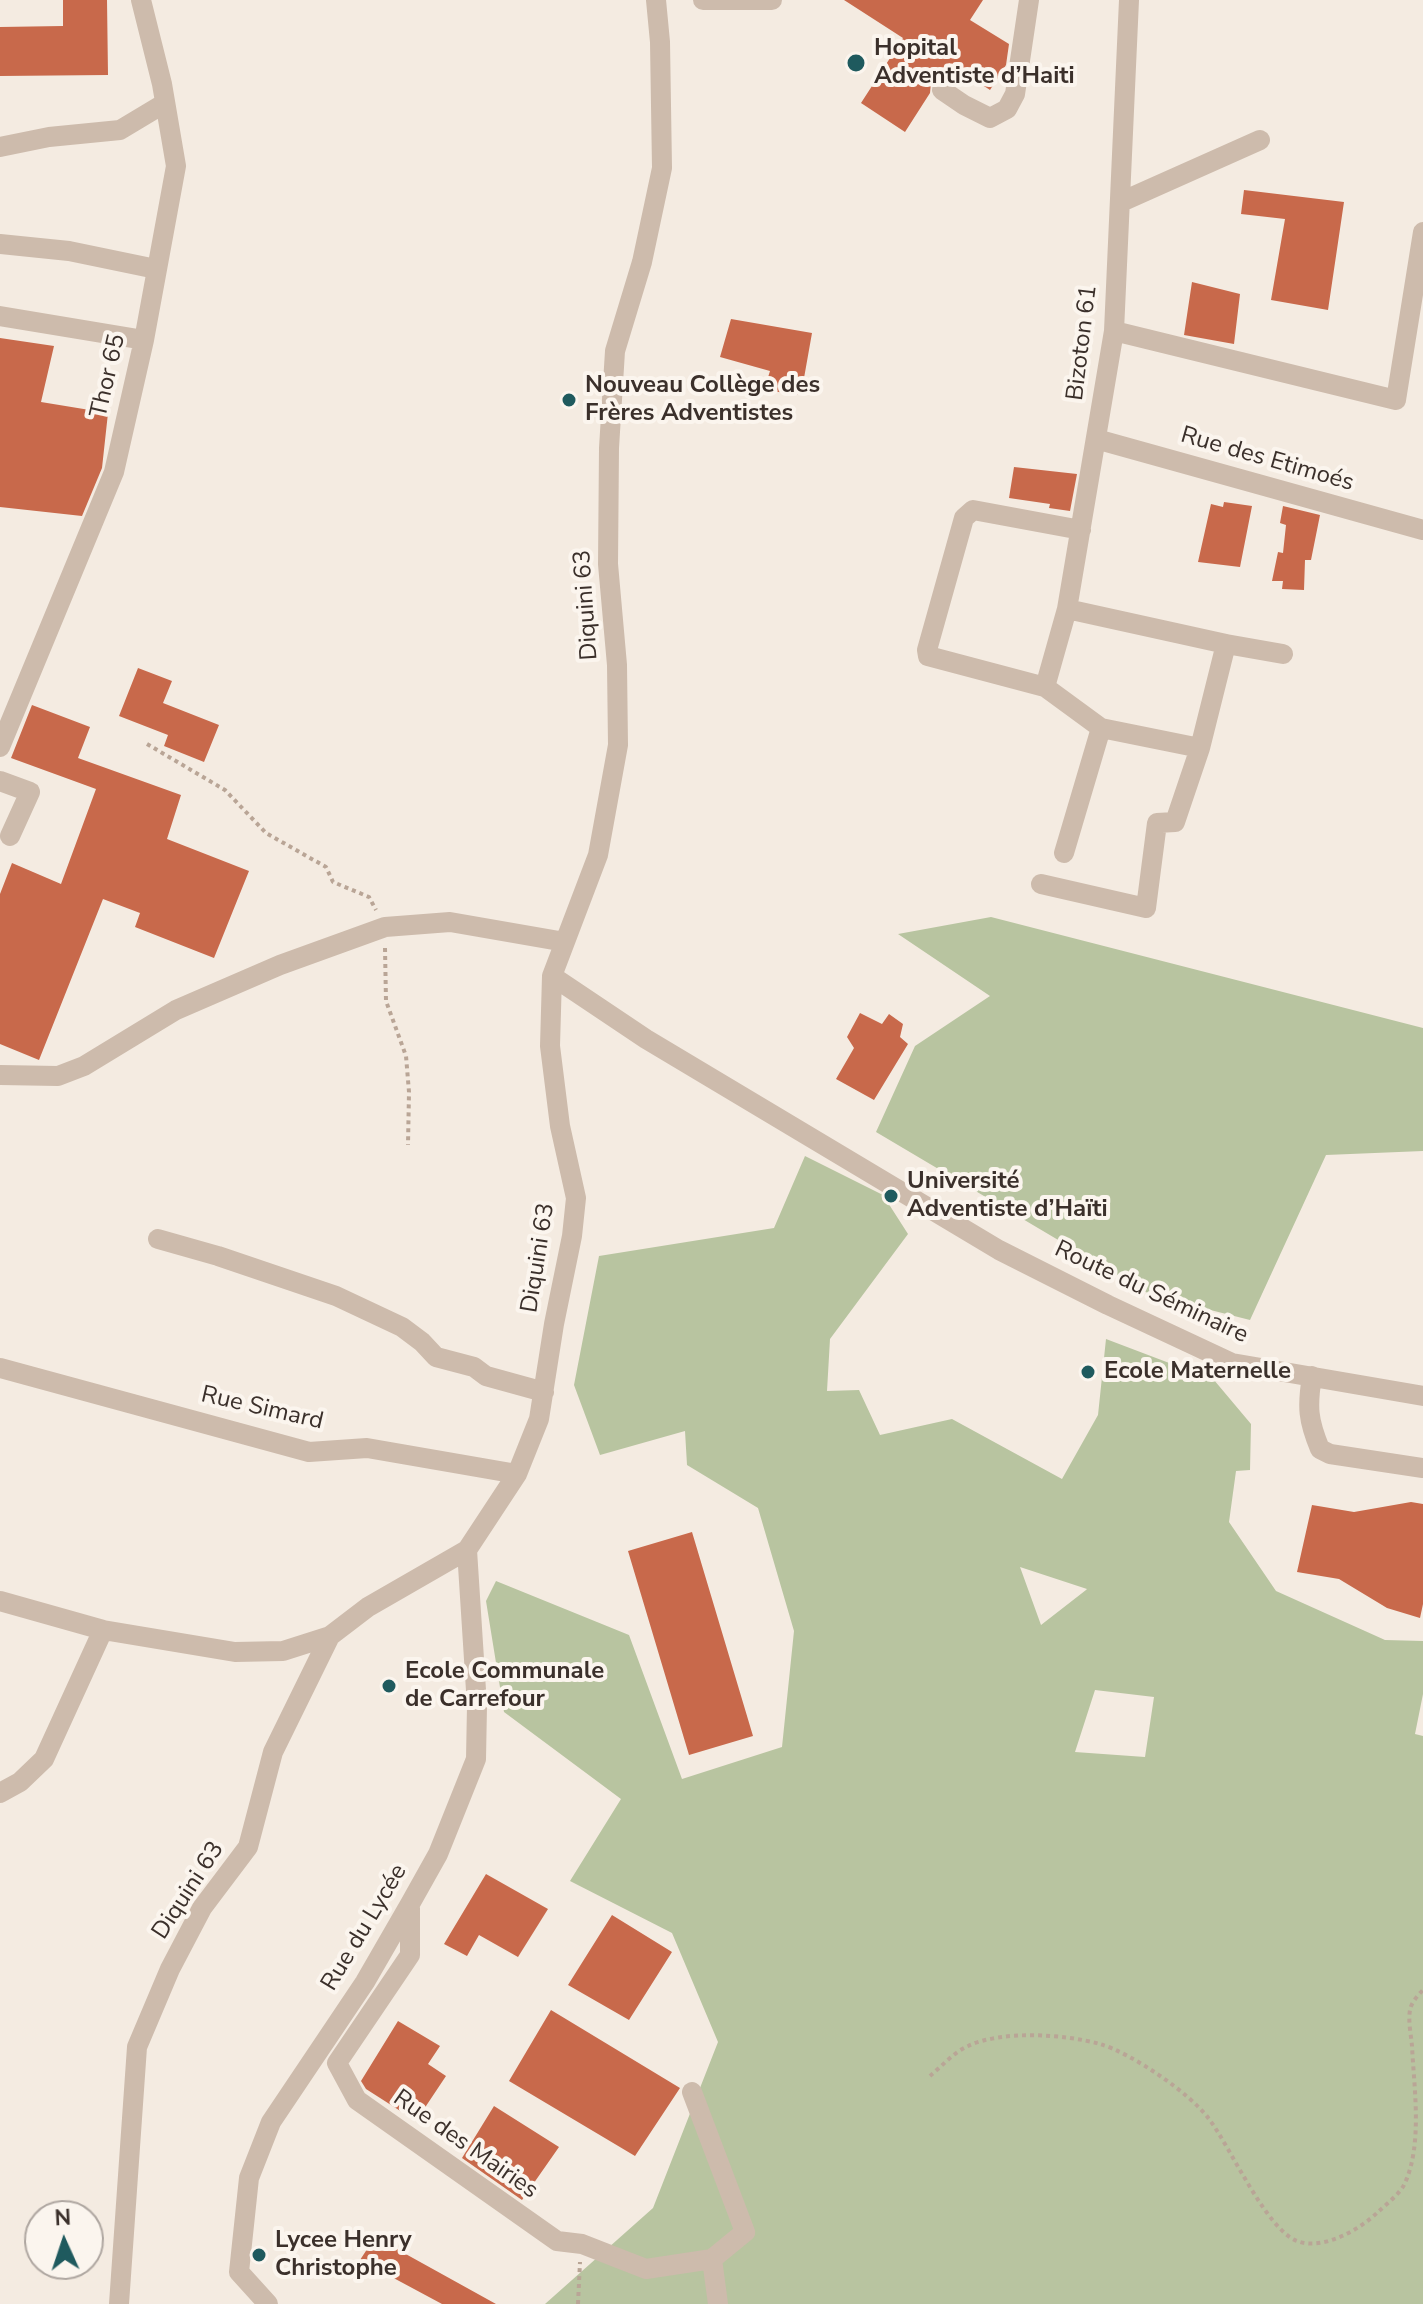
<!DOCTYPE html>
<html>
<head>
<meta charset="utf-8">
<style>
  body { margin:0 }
  #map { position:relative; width:1423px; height:2304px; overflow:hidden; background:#f4ebe1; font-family:"Nunito Sans",sans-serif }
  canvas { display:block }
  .north { position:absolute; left:24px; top:2200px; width:80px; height:80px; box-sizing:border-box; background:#fbf5ee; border:2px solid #aea6a0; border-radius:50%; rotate:357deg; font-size:22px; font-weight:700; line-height:32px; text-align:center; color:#3b302b }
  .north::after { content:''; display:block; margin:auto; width:28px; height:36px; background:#1f5a5e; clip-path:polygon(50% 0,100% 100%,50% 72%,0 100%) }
</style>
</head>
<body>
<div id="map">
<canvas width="1423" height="2304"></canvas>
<div class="north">N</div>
</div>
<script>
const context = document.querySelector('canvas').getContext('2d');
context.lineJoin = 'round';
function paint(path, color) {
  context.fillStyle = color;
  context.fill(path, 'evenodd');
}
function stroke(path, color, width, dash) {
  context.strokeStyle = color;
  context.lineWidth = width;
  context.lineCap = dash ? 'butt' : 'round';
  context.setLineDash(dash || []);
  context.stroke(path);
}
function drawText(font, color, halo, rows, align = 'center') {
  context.font = font + ' "Nunito Sans",sans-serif';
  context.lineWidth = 8;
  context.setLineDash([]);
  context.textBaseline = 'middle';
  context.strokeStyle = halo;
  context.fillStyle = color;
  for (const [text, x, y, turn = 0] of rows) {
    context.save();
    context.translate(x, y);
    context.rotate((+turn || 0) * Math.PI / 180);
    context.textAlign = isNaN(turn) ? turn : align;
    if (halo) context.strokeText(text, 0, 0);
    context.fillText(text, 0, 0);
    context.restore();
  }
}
paint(new Path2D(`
  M991,917l432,111v123l-97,4 -76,165 -99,-25 -275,-163 39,-86 75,-50 -92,-62z
  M805,1156l78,39 25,39 -78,105 -3,52 32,-1 21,45 72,-16 110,60 36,-64 8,-76 108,41 37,44 -1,46 -14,1 -7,51 47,69 109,49 38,1v53l-8,40 8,2v568h-878l108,-96 65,-166 -46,-109 -102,-52 51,-82 -117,-87 -18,-111 10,-20 133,54 53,144 100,-32 12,-116 -36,-123 -71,-43 -2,-34 -85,24 -26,-70 25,-129 175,-28zM1020,1567l67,22 -1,1 -45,35zM1095,1690l59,7 -9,60 -70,-5z`), '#b8c4a0');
paint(new Path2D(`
  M63,0h44l1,75 -108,1v-49l63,-1z
  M844,0h139l-13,20 39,24 -3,21 -16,25 -41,-27 -9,15 -9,5 -1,10 -25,39 -44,-29 42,-65z
  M1244,190l100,12 -16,108 -57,-10 14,-81 -44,-5z
  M1192,282l48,12 -6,50 -50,-9z
  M731,319l81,14 -11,62 -37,-5 6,-19 -50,-14z
  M0,338l54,8 -13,56 67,11 -6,55 -20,48 -82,-9z
  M1014,467l63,7 -7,37 -21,-3 1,-4 -41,-6z
  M1224,502l28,4 -12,61 -42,-5 13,-58 12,3z
  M1283,506l37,9 -9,45h-6l-1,30 -22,-1 1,-8h-11l6,-29 5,1 3,-28 -6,-2z
  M138,668l34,13 -9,22 56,22 -15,37 -40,-16 4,-11 -49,-19z
  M32,705l58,22 -12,31 103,37 -14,44 82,32 -35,87 -79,-31 5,-14 -37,-14 -64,161 -39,-16v-150l12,-31 49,21 35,-95 -85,-31z
  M860,1013l22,11 7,-10 14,10 -3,13 8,7 -34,56 -38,-21 18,-31 -7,-11z
  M1411,1502l12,2v100l-3,14 -33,-10 -48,-29 -42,-7 15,-67 42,7z
  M692,1532l61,204 -64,19 -61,-204z
  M486,1874l62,35 -30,48 -39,-22 -12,21 -23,-12z
  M612,1915l60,37 -43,68 -61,-35z
  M551,2010l129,78 -45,68 -126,-75z
  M398,2021l42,25 -12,18 18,12 -30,45 -50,-32 -5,-8z
  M494,2106l65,41 -37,53 -60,-42z
  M375,2237l121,67h-54l-82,-44z`), '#c8694b');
stroke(new Path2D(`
  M147,744l78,46 41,43 60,34 7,15 36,15 7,13
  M385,948l1,53 20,55 3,36 -1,53
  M930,2076c11,-9 24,-24 38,-30 34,-16 96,-12 132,-2 31,9 90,49 109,75 22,29 57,110 88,122 26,10 64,-12 82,-30 8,-7 20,-17 25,-26 19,-39 10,-97 8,-139 -1,-11 -4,-25 -2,-36 1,-7 8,-15 13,-20
  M578,2304l2,-42`), '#b9a596', 4, [4, 4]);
stroke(new Path2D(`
  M703,0h69
  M942,90l22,15 26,13 17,-9 8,-15 14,-94
  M0,147l49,-10 71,-7 45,-27
  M1121,202l139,-62
  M0,244l69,7 87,18
  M0,316l144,24
  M1114,331l282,69 27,-168
  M1096,439l327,91
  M1081,530l-108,-20 -9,8 -37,132 1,6 117,31 56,41 99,20 26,-104
  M1067,609l159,35 57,10
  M1045,687l22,-78 47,-278 15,-331
  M0,747l114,-275 30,-132 32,-174 -14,-82 -21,-84
  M0,781l30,11 -20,44
  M1064,853l37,-125
  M1041,884l105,24 11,-85 18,-1 25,-74
  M552,976l94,63 353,211 109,55 124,58 191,33
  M0,1075l58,1 26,-10 92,-56 104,-45 105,-38 65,-5 115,20
  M158,1239l60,17 118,40 66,31 20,15 14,15 38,10 12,9 58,16
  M0,1368l309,84 58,-4 150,26
  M1312,1376c-5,31 -4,44 8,73l10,5 93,14
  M0,1601l103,29 132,22 48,-1 47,-15
  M0,1793l20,-11 24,-23 59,-129
  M410,1908v47l-73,108 20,37 200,141 25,3 64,25 66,-10 6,45
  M692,2092l53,140 -33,27
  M119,2304l18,-257 33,-78 32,-61 46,-61 25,-95 57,-116 38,-29 99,-57 50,-76 22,-55 15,-95 18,-88 4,-38 -16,-72 -10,-80 2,-70 46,-121 20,-110 -1,-80 -9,-101 1,-116 6,-97 27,-89 20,-94 -2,-126 -4,-42
  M268,2304l-29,-32 10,-94 22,-56 94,-140 45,-78 28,-50 38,-95 1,-53 -10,-156`), '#cdbbac', 20);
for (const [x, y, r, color] of [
  [856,63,10,"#1f5a5e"],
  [569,400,8,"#1f5a5e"],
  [891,1196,8,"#1f5a5e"],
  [1088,1372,8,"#1f5a5e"],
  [389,1686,8,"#1f5a5e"],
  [259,2255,8,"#1f5a5e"]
]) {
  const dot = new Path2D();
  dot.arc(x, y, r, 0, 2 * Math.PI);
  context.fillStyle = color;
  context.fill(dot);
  stroke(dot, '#fbf5ee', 3);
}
drawText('bold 24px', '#3b302b', '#fbf5ee', [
  ["Hopital",874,49],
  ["Adventiste d’Haiti",874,77],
  ["Nouveau Collège des",585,386],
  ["Frères Adventistes",585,414],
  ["Université",907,1182],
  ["Adventiste d’Haïti",907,1210],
  ["Ecole Maternelle",1104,1372],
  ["Ecole Communale",405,1672],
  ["de Carrefour",405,1700],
  ["Lycee Henry",275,2241],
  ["Christophe",275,2269]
], 'left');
drawText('24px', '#3b302b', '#fbf5ee', [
  ["Bizoton 61",1083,343,-83],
  ["Thor 65",109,376,-77],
  ["Rue des Etimoés",1267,460,16],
  ["Diquini 63",587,605,-94],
  ["Diquini 63",539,1258,-81],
  ["Route du Séminaire",1151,1293,25],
  ["Rue Simard",262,1409,13],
  ["Diquini 63",189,1891,-57],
  ["Rue du Lycée",365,1928,-59],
  ["Rue des Mairies",465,2145,35]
]);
</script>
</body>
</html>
